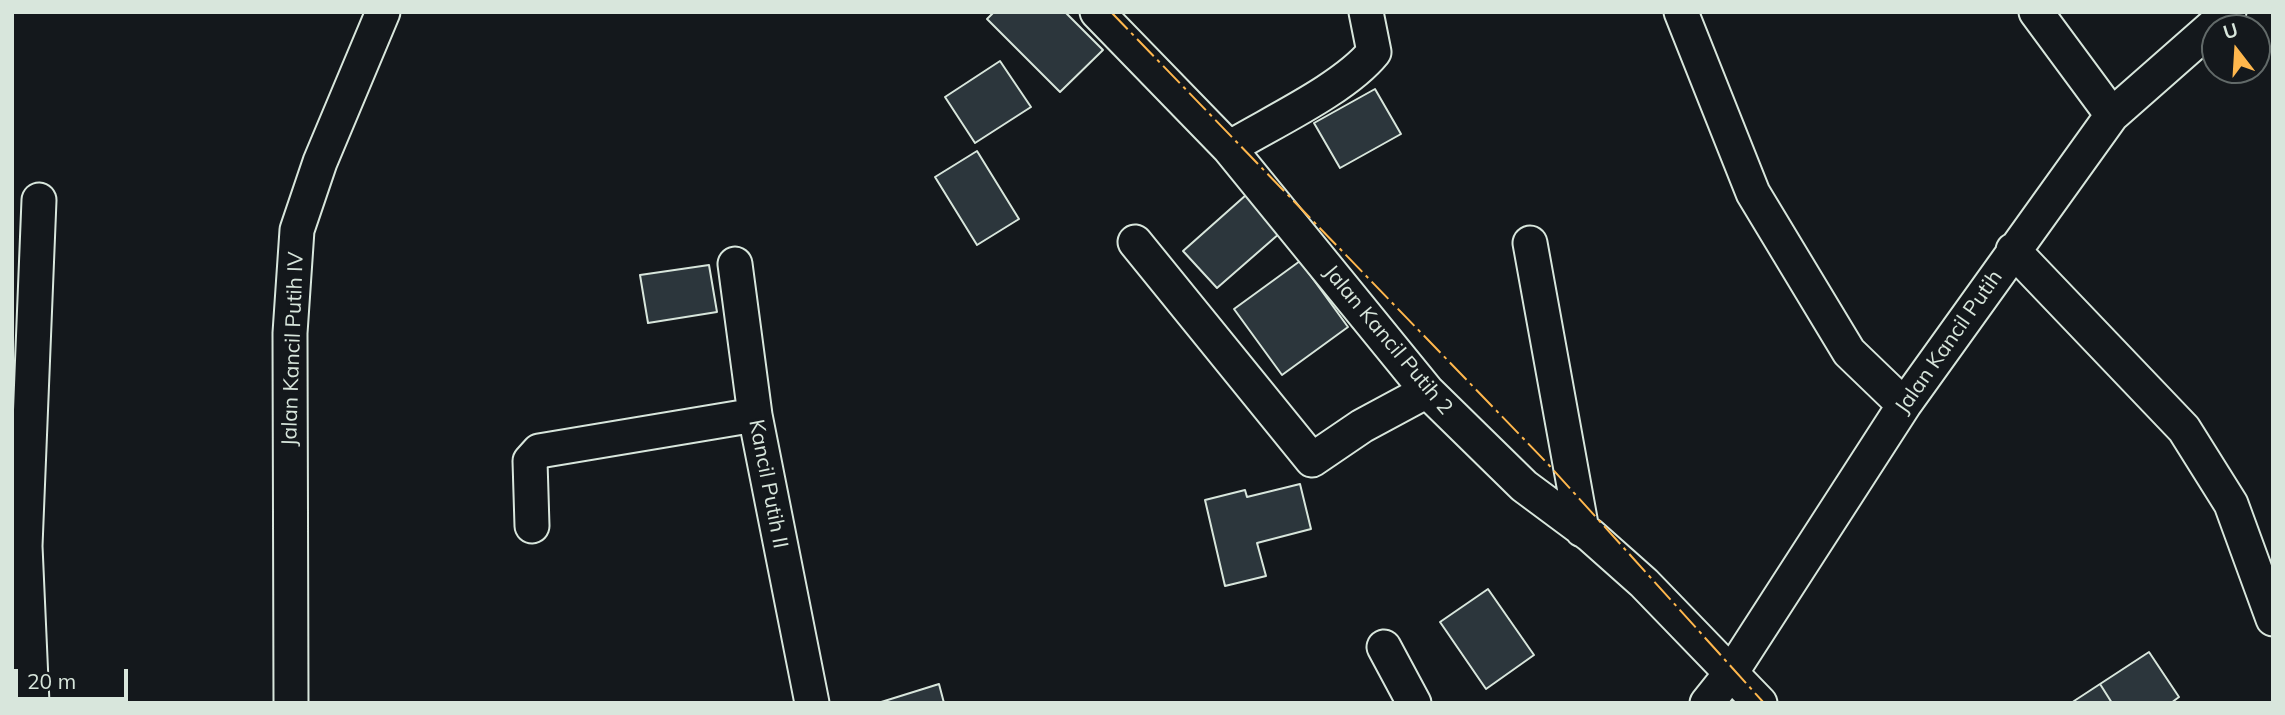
<!DOCTYPE html>
<html>
<head>
<meta charset="utf-8">
<style>
  body { margin:0 }
  #map { position:relative; width:2285px; height:715px; overflow:hidden; background:#14181c; font-family:Mulish,sans-serif }
  canvas { display:block }
  .frame { position:absolute; inset:0; border:14px solid #d8e6dc; pointer-events:none }
  .north { position:absolute; left:2201px; top:14px; width:70px; height:70px; box-sizing:border-box; background:#14181c; border:2px solid #626a69; border-radius:50%; rotate:343deg; font-size:19px; font-weight:700; line-height:28px; text-align:center; color:#d8e6dc }
  .north::after { content:''; display:block; margin:auto; width:24px; height:32px; background:#ffb74d; clip-path:polygon(50% 0,100% 100%,50% 72%,0 100%) }
  .scale { position:absolute; left:14px; top:669px; width:114px; height:32px; box-sizing:border-box; border:4px solid #d8e6dc; border-top:0; padding-left:9px; font-size:21px; line-height:24px; white-space:nowrap; color:#d8e6dc; -webkit-text-stroke:5px #14181c; paint-order:stroke }
</style>
</head>
<body>
<div id="map">
<canvas width="2285" height="715"></canvas>
<div class="frame"></div>
<div class="north">U</div>
<div class="scale">20 m</div>
</div>
<script>
const context = document.querySelector('canvas').getContext('2d');
context.lineJoin = 'round';
function paint(path, color) {
  context.fillStyle = color;
  context.fill(path, 'evenodd');
}
function stroke(path, color, width, dash) {
  context.strokeStyle = color;
  context.lineWidth = width;
  context.lineCap = dash ? 'butt' : 'round';
  context.setLineDash(dash || []);
  context.stroke(path);
}
function drawText(font, color, halo, rows, align = 'center') {
  context.font = font + ' Mulish,sans-serif';
  context.lineWidth = 5;
  context.setLineDash([]);
  context.textBaseline = 'middle';
  context.strokeStyle = halo;
  context.fillStyle = color;
  for (const [text, x, y, turn = 0] of rows) {
    context.save();
    context.translate(x, y);
    context.rotate((+turn || 0) * Math.PI / 180);
    context.textAlign = isNaN(turn) ? turn : align;
    if (halo) context.strokeText(text, 0, 0);
    context.fillText(text, 0, 0);
    context.restore();
  }
}
const building = new Path2D(`
  M994,12h71l38,38 -43,42 -73,-73z
  M1000,61l31,46 -56,36 -30,-46z
  M1375,89l26,45 -61,34 -26,-45z
  M977,151l42,68 -42,26 -42,-68z
  M1246,195l34,38 -63,55 -34,-37z
  M1300,261l48,66 -66,48 -48,-66z
  M709,265l8,47 -69,11 -8,-48z
  M1300,484l11,45 -54,14 9,33 -41,10 -20,-86 40,-10 2,7z
  M1488,589l46,66 -48,34 -46,-67z
  M2149,652l30,45 -8,6h-59l-12,-19z
  M939,684l5,19h-66z
  M2100,684l12,19h-41z`);
paint(building, '#2c363c');
stroke(building, '#d8e6dc', 2);
const street = new Path2D(`
  M1097,12l132,136 198,243 97,95 66,49 54,48 116,120
  M1681,12l72,181 96,159 55,53
  M2036,12l76,103
  M1229,148c43,-26 115,-59 145,-96l-8,-40
  M1135,242l177,218 50,-34 65,-35
  M1530,243l52,287
  M2013,250l171,179 47,75 42,115
  M735,264l20,151 57,288
  M532,526l-2,-65 9,-10 216,-36
  M1384,647l30,56
  M32,703l-7,-157 14,-346
  M291,703l-1,-370 7,-103 23,-68 63,-150
  M1707,703l24,-30 173,-268 208,-290 117,-103`);
stroke(street, '#d8e6dc', 37);
stroke(street, '#14181c', 33);
stroke(new Path2D(`
  M1111,12l436,451 217,240`), '#ffb74d', 2, [24, 5, 3.5, 5]);
drawText('21px', '#d8e6dc', '#14181c', [
  ["Jalan Kancil Putih 2",1388,340,50],
  ["Jalan Kancil Putih",1949,342,-55],
  ["Jalan Kancil Putih IV",293,349,-88],
  ["Kancil Putih II",768,484,79]
]);
</script>
</body>
</html>
